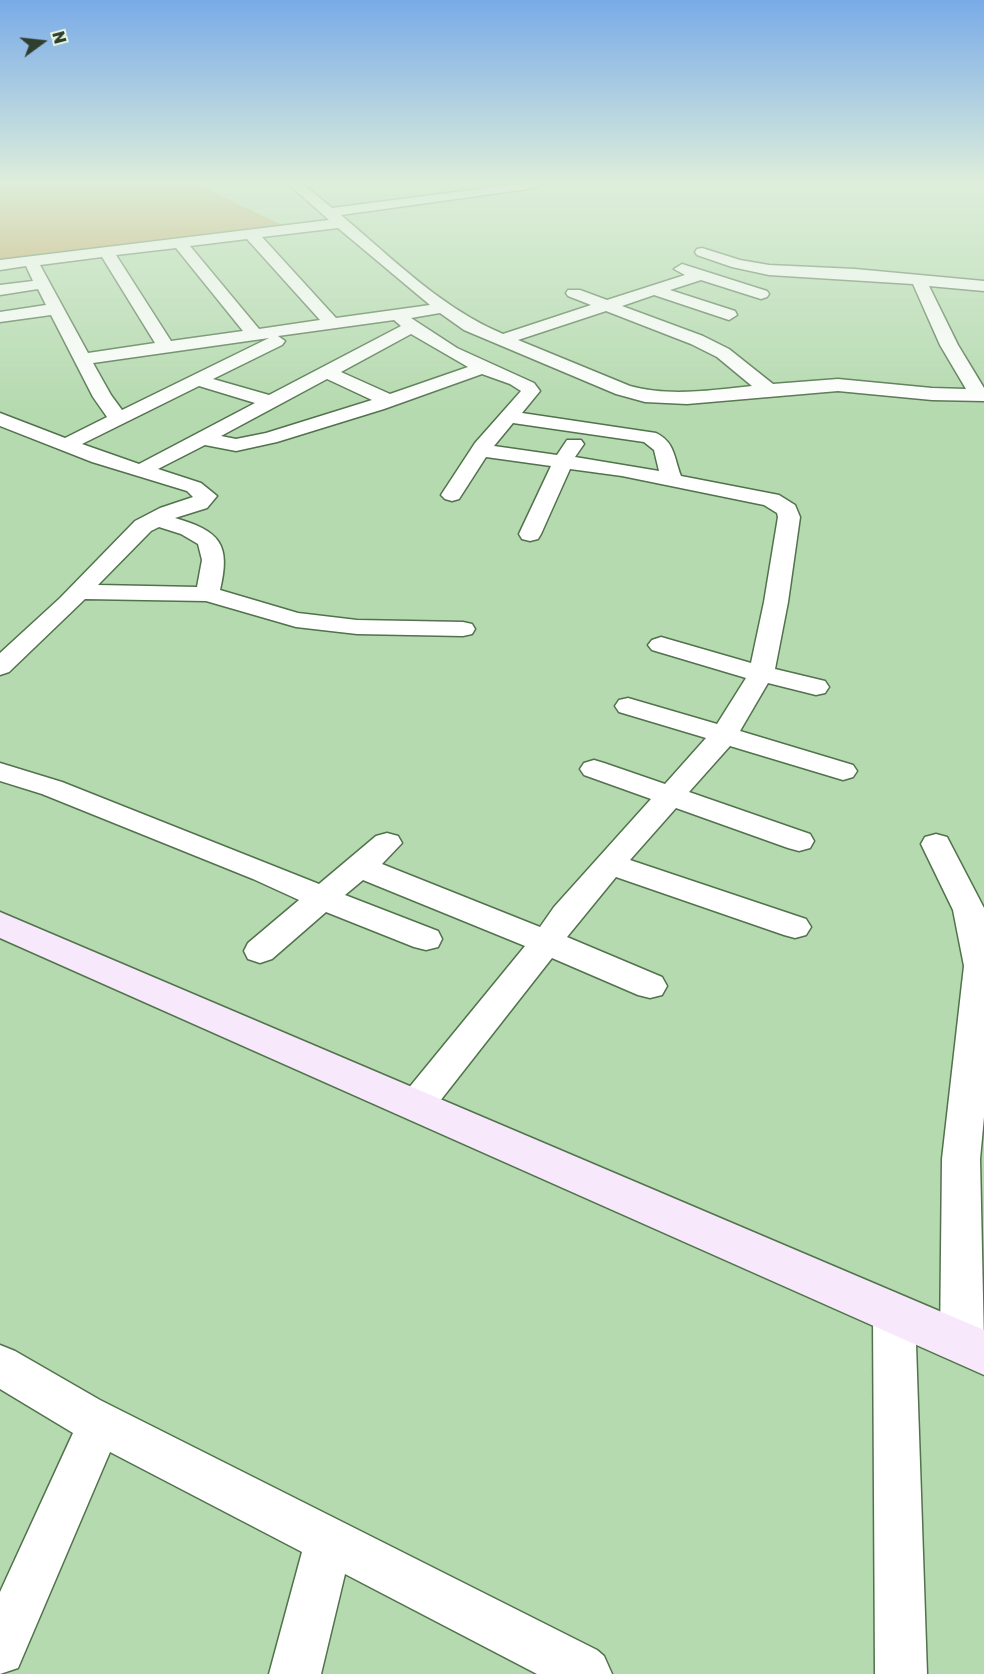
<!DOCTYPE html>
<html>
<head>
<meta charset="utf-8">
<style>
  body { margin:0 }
  #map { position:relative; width:984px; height:1674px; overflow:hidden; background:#b5daaf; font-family:"Golos Text",sans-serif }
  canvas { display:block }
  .north { position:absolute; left:12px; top:12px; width:60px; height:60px; -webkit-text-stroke:4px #e2f5df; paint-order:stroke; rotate:75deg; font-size:16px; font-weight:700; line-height:24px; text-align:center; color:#2f3e2d }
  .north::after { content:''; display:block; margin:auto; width:21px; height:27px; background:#2f3e2d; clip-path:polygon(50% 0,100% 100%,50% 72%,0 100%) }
</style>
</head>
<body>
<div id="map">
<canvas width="984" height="1674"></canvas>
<div class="north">N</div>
</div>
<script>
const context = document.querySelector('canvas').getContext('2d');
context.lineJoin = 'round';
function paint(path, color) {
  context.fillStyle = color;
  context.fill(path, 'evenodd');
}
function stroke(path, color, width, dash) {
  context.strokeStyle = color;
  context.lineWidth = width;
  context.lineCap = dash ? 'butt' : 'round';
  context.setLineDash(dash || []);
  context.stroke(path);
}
paint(new Path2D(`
  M0,181h191l93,45 -284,35z`), '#c69f57');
const minor = new Path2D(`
  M285,181h14l33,27 208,-27 2,3 -7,4 -194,27c51,43 100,93 162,119l88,-29 -23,-9 -2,-3 2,-3h12l27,10 78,-25 -11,-6 8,-5 85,27 2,3 -2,3 -6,2 -60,-19 -31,10 65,21 2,4 -8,5 -75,-25 -32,11 81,30 26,13 44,35 65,-5 94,9 34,1 -26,-44 -27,-61 -144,-9 -37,-8 -35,-12 -2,-3 2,-3 5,-1 38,12 29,5 86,4 129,12v10l-55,-5 29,59 26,43v13l-52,-1 -94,-9 -151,13 -42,-2 -29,-8 -152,-64 -24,-17 -29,5 46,30 77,35 6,8 -18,22 134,20c19,9 18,25 25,43l98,19 16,10 5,12 -12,85 -13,67 50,12 4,6 -4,6 -9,2 -48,-12 -28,48 113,34 4,6 -4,6 -10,3 -113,-34 -41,46 121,42 4,7 -4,7 -11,3 -11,-3 -112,-40 -46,52 176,59 5,8 -5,8 -11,3 -11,-3 -168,-58 -49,60 95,40 5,9 -5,9 -12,3 -12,-3 -86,-37 -123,157 -13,5 -13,-5 -5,-10 5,-10 122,-149 -162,-66 -18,15 93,36 4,8 -4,8 -12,3 -12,-3 -88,-35 -54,47 -12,4 -12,-4 -4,-8 4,-8 51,-43 -46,-21 -211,-85 -42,-13v-18l62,19 257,102 57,-48 11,-3 11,3 4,7 -20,21 158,63 14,-20 97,-108 -67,-24 -4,-6 4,-6 10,-3 10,3 61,21 41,-46 -87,-26 -4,-6 4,-6 9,-2 89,26 29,-46 -94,-28 -4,-5 4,-5 9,-3 90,26 13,-61 14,-85 -1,-4 -13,-8 -142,-29 -52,-7 -29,65 -3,5 -8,2 -8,-2 -3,-5 32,-68 -65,-9 -27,42 -7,2 -7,-2 -4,-4 34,-52 46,-52 -11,-7 -28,-10 -98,35 -107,33 -41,9 -31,-6 -47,24 43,14 16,13 -10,12 -32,10c45,13 56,26 45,72l78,23 59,7 106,2 9,2 3,5 -3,5 -9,2 -106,-2 -61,-7 -90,-26 -121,-2 -76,73 -9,3v-22l60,-55 75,-77 25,-13 33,-11 -6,-6 -95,-29 -92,-36v-13l65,25 42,-21 -14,-20 -42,-82 -51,7v-10l46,-7 -8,-16 -38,6v-10l33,-4 -7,-15 -26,4v-10l329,-40zM338,228l92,77 -94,13 -74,-81zM247,239l73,81 -61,9 -69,-83zM176,248l67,83 -72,10 -55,-86zM102,257l53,86 -67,10 -48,-88zM606,311l85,33 26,13 35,29c-40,4 -82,11 -122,0l-112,-46zM394,320l7,6 -132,69 -56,-16 69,-34 3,-4 -7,-5zM411,334l57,33 -78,27 -49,-22zM269,338l-147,72 -11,-15 -18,-32zM327,379l45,21 -106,33 -30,6 -15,-3zM199,386l56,17 -116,61 -57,-20zM513,423l131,19 10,8 5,21 -84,-14 9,-13 -3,-4h-14l-10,15 -63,-9zM159,527l22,7 17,10 4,16 -5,27 -99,-2 53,-54z
  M936,834l11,3 37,71v209l-4,42 4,184 -7,14 -15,6 -15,-6 -7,-14 2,-184 22,-193 -11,-56 -32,-66 4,-7z
  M894,1295l15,5 6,14 12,360h-52l-2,-360 6,-14z
  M0,1345l15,6 85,49 497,250 7,6 8,18h-75l-192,-100 -24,100h-52l33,-122 -192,-100 -92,216 -18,6v-82l73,-159 -73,-44z`);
const secondary = new Path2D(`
  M0,912l984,418v45l-984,-437z`);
stroke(minor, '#51724c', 3);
stroke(secondary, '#51724c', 3);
paint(minor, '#fff');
paint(secondary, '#f8e8fb');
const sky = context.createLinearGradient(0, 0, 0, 415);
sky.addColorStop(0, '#79abe8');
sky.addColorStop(0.44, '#deeedb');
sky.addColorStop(1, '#deeedb00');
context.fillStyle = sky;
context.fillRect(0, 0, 984, 415);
</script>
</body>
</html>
